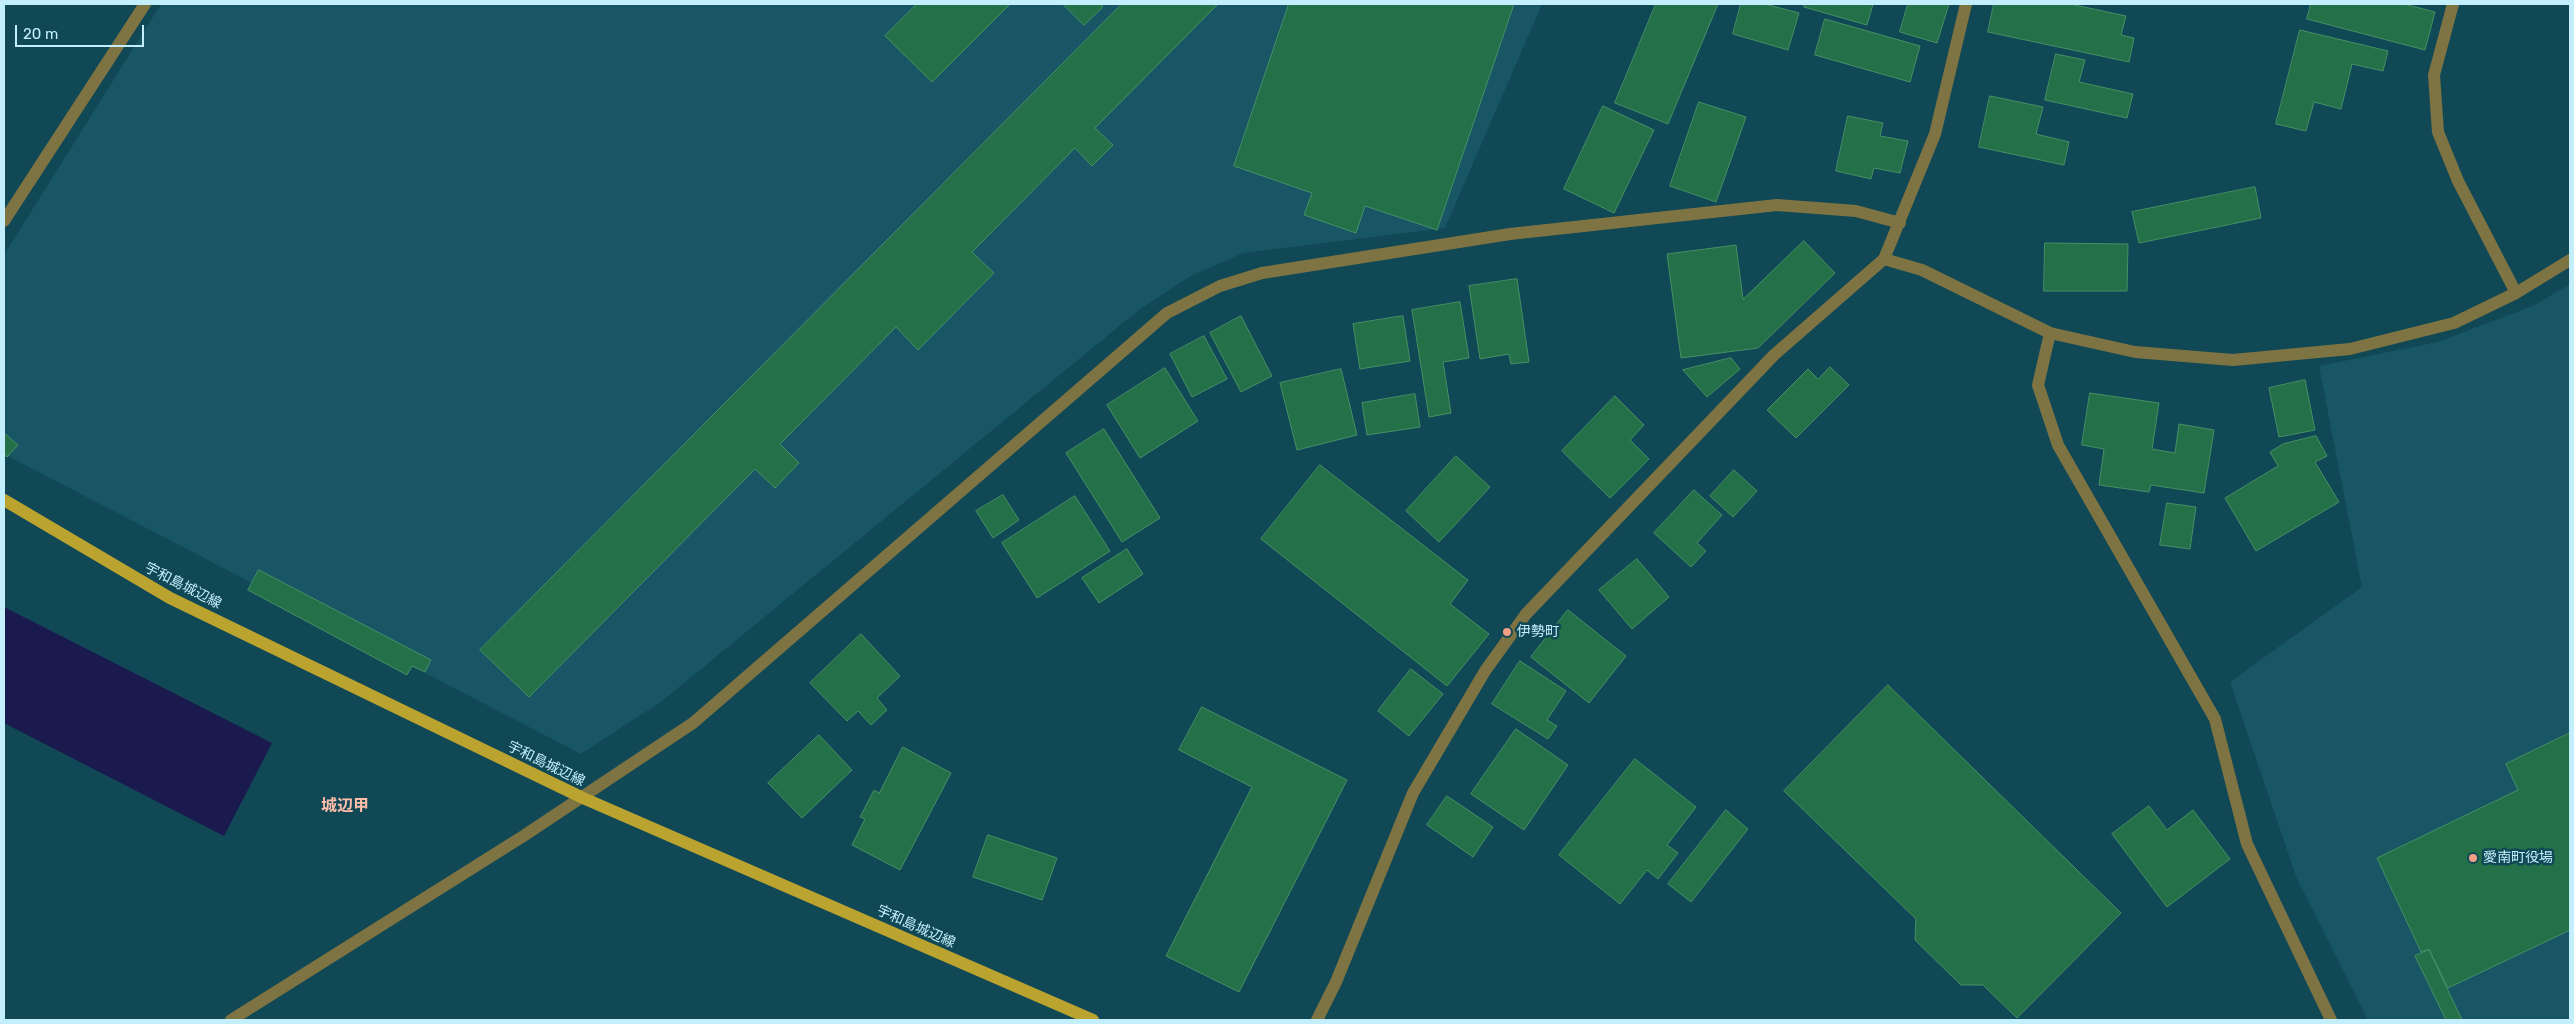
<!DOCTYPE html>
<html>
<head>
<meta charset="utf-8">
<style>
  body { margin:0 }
  #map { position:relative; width:2574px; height:1024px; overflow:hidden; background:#114855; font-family:Rubik,sans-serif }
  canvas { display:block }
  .frame { position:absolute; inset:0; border:5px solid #c3effc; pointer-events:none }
  .scale { position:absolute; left:15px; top:25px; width:129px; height:22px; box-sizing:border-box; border:2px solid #c3effc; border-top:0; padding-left:6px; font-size:15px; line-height:18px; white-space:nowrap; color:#c3effc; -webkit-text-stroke:4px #114855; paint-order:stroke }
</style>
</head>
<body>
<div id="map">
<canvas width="2574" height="1024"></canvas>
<div class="frame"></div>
<div class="scale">20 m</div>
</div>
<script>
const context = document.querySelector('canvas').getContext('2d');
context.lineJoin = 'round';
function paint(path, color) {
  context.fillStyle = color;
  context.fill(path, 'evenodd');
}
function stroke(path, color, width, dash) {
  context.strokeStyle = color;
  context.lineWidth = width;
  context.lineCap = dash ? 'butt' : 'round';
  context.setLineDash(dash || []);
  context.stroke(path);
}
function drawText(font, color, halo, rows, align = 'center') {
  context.font = font + ' Rubik,"Noto Sans JP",sans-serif';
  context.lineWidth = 5;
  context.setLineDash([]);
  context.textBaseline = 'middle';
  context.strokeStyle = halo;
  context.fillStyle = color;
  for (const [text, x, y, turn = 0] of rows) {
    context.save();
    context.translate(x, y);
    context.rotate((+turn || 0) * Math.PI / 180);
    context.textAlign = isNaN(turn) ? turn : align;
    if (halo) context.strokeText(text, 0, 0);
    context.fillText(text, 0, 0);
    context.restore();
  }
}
paint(new Path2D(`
  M161,4h1381l-97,224 -202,25 -52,23 -51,33 -478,392 -81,53 -577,-300v-199z
  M2570,284v736h-202l-71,-141 -67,-197 132,-95 -43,-221 119,-24 97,-37z`), '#185665');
paint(new Path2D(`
  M4,607l268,136 -48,93 -220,-113z`), '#1a1a4f');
const building = new Path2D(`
  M917,4h93l-78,78 -47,-46z
  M1063,4h37l3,3 -19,18z
  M1122,4h96l-123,124 18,17 -21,21 -17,-18 -103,104 22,21 -76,77 -22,-23 -116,117 19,19 -24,25 -20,-19 -226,228 -49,-47z
  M1289,4h225l-77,226 -72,-24 -9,27 -52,-18 8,-22 -78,-27z
  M1656,4h62l-50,120 -53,-21z
  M1741,4h24l34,9 -11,37 -55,-16z
  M1805,4h68l-6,21 -63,-18z
  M1908,4h41l-12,39 -37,-11z
  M1994,4h76l56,12 -5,19 13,3 -5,24 -141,-30z
  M2311,4h93l31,8 -10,38 -118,-31z
  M1825,19l95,27 -10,36 -95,-27z
  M2300,30l88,21 -5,20 -31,-7 -11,45 -27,-7 -8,29 -30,-7z
  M2056,54l29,6 -6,22 54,12 -6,24 -82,-18z
  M1990,96l53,11 -7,27 33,8 -5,23 -85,-18z
  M1699,102l47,15 -30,85 -46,-16z
  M1603,106l51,24 -40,83 -50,-24z
  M1848,116l35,7 -3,13 28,5 -8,32 -26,-5 -3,11 -35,-8z
  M2255,187l6,31 -122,25 -7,-31z
  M1804,241l31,32 -77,75 -77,10 -14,-104 69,-9 7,54z
  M2045,243l83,1 -1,47h-83z
  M1517,279l12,83 -18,2 -2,-10 -29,5 -11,-73z
  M1460,302l9,56 -26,4 8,51 -22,4 -17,-107z
  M1241,316l31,60 -31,16 -31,-59z
  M1403,316l7,45 -50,8 -7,-45z
  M1204,336l23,43 -35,18 -22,-43z
  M1731,358l9,11 -33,28 -24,-27z
  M1830,367l19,18 -53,53 -29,-28 41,-41 10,10z
  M1165,368l33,53 -58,37 -33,-53z
  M1341,369l16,66 -60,15 -17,-67z
  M2305,380l10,50 -36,7 -10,-49z
  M2090,393l69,10 -7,46 23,4 4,-29 35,6 -10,63 -53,-8 -2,7 -50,-7 5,-36 -22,-4z
  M1415,394l5,33 -53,8 -5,-32z
  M1615,396l29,29 -14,15 19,19 -39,39 -48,-47z
  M1104,429l56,89 -38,24 -56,-89z
  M4,433l14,12 -11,12 -3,-3z
  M2316,436l11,20 -12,6 24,40 -83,49 -31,-53 53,-32 -8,-14 13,-8z
  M1456,456l34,31 -51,55 -33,-31z
  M1320,465l148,115 -18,24 39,30 -42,52 -186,-147z
  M1734,470l23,21 -24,26 -23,-21z
  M1694,490l28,25 -25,28 9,8 -15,16 -37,-34z
  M1003,495l16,25 -26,18 -17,-27z
  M1075,496l35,55 -73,47 -35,-55z
  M2167,503l29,4 -6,42 -30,-4z
  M1127,549l16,25 -44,29 -17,-25z
  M1637,559l32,38 -37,32 -33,-39z
  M259,570l172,90 -6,12 -13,-6 -5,9 -159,-85z
  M1568,610l58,46 -37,47 -58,-46z
  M861,634l39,42 -23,22 10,12 -16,15 -13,-14 -11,10 -37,-38z
  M1520,661l46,30 -19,29 10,6 -9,13 -56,-35z
  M1411,669l32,25 -34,42 -31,-25z
  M1888,685l233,228 -104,105 -34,-33h-22l-46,-45 1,-21 -132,-128z
  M1202,707l145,73 -108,212 -73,-36 86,-169 -73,-37z
  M1516,729l52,36 -44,65 -53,-36z
  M2570,733v197l-122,58 -19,-39 -8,3 -44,-94 141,-68 -12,-26z
  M819,735l33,35 -50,48 -34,-35z
  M903,747l48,26 -51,97 -48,-25 13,-26 -5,-2 14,-27 5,3z
  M1635,759l61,48 -29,38 11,8 -20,26 -11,-9 -27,34 -61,-49z
  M1447,796l46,31 -20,30 -46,-32z
  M2149,806l18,24 26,-20 37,49 -63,48 -55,-73z
  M1726,810l22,19 -57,73 -23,-18z
  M988,835l69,23 -15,42 -69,-23z
  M2429,950l33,70h-16l-31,-64z`);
paint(building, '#237049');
stroke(building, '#469066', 1);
stroke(new Path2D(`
  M2453,4l-19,71 4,57 20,49 58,112
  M4,221l141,-217
  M1884,259l38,11 128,63 85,19 98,8 117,-11 104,-26 62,-30 54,-33
  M2050,333l-12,52 20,60 157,274 32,125 84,176
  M231,1020l294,-185 168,-112 474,-410 53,-27 42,-13 248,-39 267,-29 79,6 44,12
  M1317,1020l19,-38 77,-189 72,-122 41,-57 248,-259 110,-96 51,-125 31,-130`), '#7e7342', 12);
stroke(new Path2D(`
  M4,500l166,98 413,200 510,222`), '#bba330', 12);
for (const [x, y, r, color] of [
  [1507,632,5,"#f39f86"],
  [2473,858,5,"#f39f86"]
]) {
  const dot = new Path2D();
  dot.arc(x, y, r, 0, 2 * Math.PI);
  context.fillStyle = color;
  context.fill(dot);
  stroke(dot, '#114855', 2);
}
drawText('14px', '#c3effc', '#114855', [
  ["宇和島城辺線",183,586,27],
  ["宇和島城辺線",546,764,26],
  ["宇和島城辺線",916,927,24]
]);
drawText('14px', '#c3effc', '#114855', [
  ["伊勢町",1517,632],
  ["愛南町役場",2483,858]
], 'left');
drawText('bold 16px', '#ffbeab', '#114855', [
  ["城辺甲",345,806]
]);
</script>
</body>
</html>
